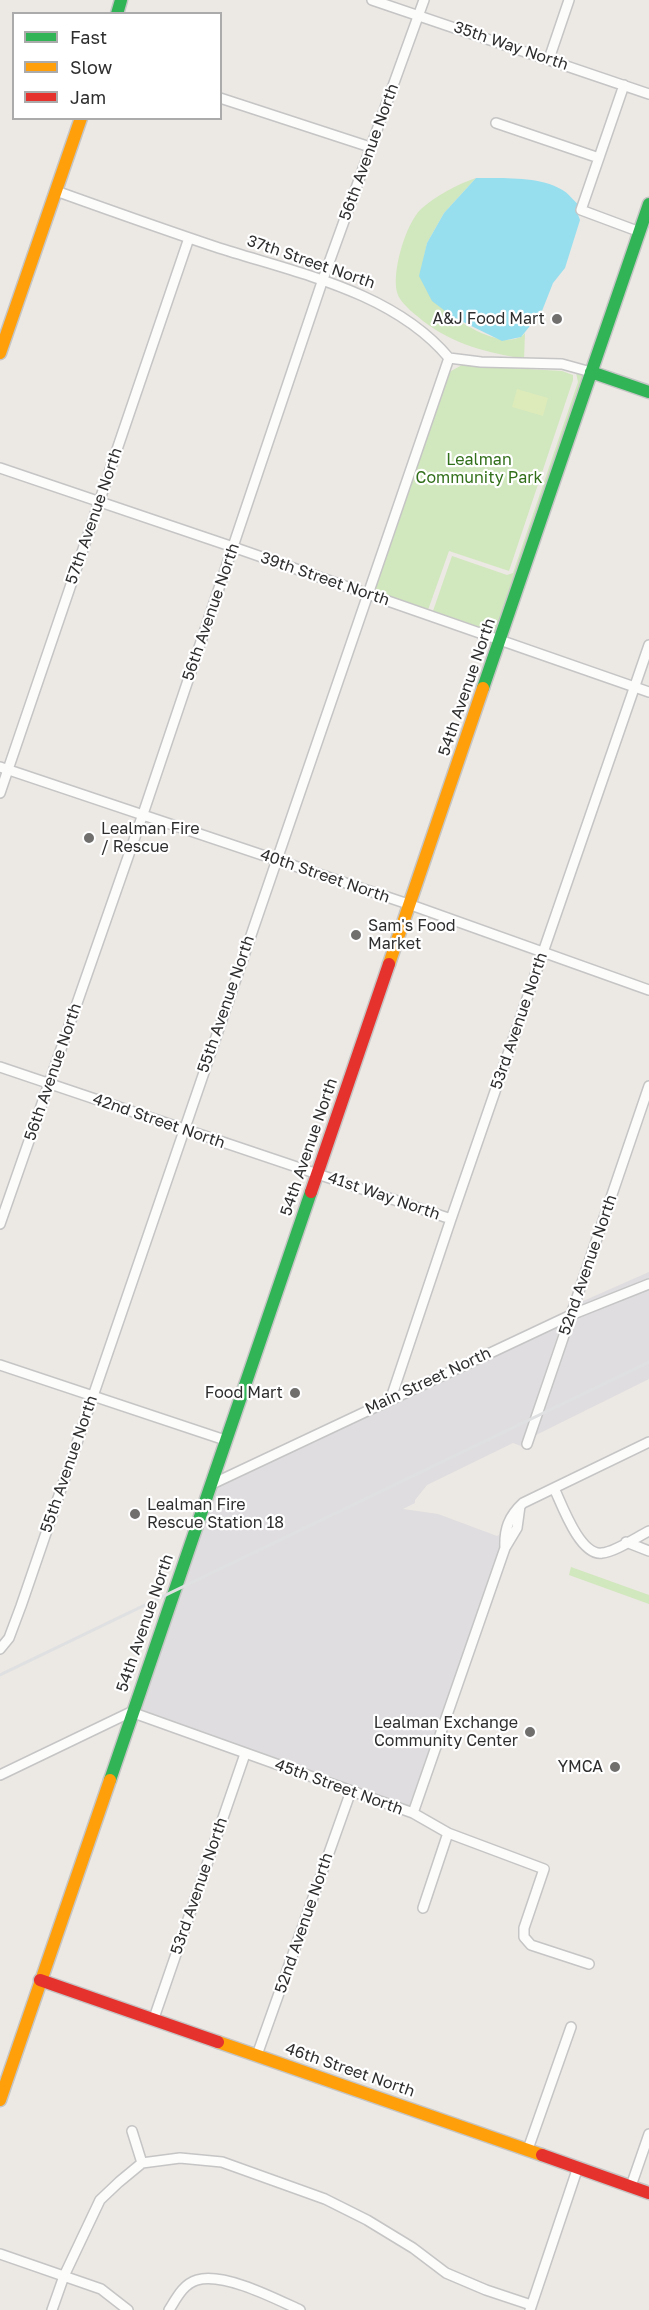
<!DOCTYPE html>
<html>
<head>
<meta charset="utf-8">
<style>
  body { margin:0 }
  #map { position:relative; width:649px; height:2310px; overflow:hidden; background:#ece8e4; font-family:"Golos Text",sans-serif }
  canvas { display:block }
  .legend { position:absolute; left:12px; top:12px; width:210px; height:108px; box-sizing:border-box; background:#fff; border:2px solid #ababab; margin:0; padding:8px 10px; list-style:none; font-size:18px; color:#2e2e2e }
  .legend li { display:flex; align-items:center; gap:12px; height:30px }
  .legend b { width:30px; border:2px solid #ababab }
</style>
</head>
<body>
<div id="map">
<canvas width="649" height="2310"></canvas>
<ul class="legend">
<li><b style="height:8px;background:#30b455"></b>Fast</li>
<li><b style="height:8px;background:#ff9f0a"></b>Slow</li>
<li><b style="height:8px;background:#e5322d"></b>Jam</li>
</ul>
</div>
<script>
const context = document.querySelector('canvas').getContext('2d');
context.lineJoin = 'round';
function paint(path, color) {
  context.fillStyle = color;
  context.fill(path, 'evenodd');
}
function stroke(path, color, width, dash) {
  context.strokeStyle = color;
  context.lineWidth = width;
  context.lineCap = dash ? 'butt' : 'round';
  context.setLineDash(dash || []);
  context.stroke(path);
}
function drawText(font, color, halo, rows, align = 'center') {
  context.font = font + ' "Golos Text",sans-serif';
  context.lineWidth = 4.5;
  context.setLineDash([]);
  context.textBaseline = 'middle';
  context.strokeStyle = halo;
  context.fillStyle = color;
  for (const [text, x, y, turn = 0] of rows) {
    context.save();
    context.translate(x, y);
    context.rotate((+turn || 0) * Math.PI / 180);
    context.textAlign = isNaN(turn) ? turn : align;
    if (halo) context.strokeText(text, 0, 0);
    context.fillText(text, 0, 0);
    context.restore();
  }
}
paint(new Path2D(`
  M649,1272v7l-70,27 2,-4z
  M649,1290v89l-113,56 39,-116z
  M561,1325l-40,121 -8,-3 -86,42 -12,15v3l-12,6 35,5 59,22 2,-1v15l-90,257 -271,-97 76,-221z`), '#dfdddf');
paint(new Path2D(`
  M476,178l-32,35 -17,30 -7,34c10,12 20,29 33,39 14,12 57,35 72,17l-1,26c-37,-7 -70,-14 -101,-38 -5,-5 -12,-9 -17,-15 -3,-3 -7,-8 -8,-11 -8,-20 8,-72 23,-86 16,-14 35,-24 55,-31z
  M462,365l100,6 11,4v5l-64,191 -60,-20 -21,59 -56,-19 74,-211 5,-9z
  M576,373l8,2 -87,258 -64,-22 19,-55 55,19 6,-2 65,-191z
  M571,1567l78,28v9l-80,-29z`), '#d1e7bd');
paint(new Path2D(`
  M517,389l31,9 -5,18 -31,-9z`), '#ddebbb');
paint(new Path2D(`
  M476,178c25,0 67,-2 88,13 5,3 9,9 14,13l-2,5 4,11 -15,48 -12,15 -11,28 -21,26 -19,4 -49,-24 -21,-16 -13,-25 8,-33 17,-30z`), '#97deee');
const street = new Path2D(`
  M372,0l277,94
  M549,59l20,-59
  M624,85l-43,125 59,22
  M220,98l150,49
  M496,123l103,35
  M56,191c53,19 106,38 160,56 80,26 177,44 233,111l32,4 81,2 29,8
  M0,468l233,79 416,145
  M0,767l411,138 238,85
  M0,793l189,-555
  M0,1067l451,152
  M0,1224l143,-410 179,-532 102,-282
  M0,1365l225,75
  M391,1398l60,-179 198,-574
  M527,1444l122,-358
  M210,1485l361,-170 78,-31
  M554,1488c8,17 26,68 48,65 13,-1 35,-16 47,-22
  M626,1542l23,9
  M505,1548c-1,-19 4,-32 18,-45l126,-61
  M0,1649l9,-11 12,-32 428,-1248
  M0,1775l131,-63 282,101 35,20 96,36 -20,59v9l7,8 58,19
  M413,1813l92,-265 12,-20 3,-22
  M423,1908l25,-75
  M154,2018l91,-264
  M257,2055l94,-264
  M132,2131l10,32
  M528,2149l43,-122
  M631,2186l18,-52
  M0,2254l101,35 27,21
  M52,2310l12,-34 36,-76 19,-18 23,-19 38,-5 42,4 103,37 42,21 46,28 33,25 40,17 45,15
  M169,2310c7,-11 14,-26 28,-30 27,-8 79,19 103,30
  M530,2310l48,-143`);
const fast = new Path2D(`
  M117,14l4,-14
  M591,372l58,20
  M483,688l166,-484
  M110,1780l201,-588`);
const slow = new Path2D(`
  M0,353l81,-235
  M389,964l94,-276
  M218,2042l324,113
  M0,2100l110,-320`);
const jam = new Path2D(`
  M311,1192l78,-228
  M40,1980l178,62
  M542,2155l107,38`);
stroke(street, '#c5c5c5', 12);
stroke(fast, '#c5c5c5', 15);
stroke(slow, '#c5c5c5', 15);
stroke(jam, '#c5c5c5', 15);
stroke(street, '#fcfcfb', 9);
stroke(fast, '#30b455', 12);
stroke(slow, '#ff9f0a', 12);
stroke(jam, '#e5322d', 12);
stroke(new Path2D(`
  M0,1675l649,-313`), '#dfe0e1', 3);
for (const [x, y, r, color] of [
  [557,319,6,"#706f6e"],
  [89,838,6,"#706f6e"],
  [356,935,6,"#706f6e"],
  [295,1393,6,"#706f6e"],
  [135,1514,6,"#706f6e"],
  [530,1732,6,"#706f6e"],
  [615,1767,6,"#706f6e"]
]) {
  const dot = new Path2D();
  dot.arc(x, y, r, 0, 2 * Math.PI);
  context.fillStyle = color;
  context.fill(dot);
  stroke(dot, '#fff', 2);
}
drawText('16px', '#2e2e2e', '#fff', [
  ["35th Way North",511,46,19],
  ["56th Avenue North",369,152,-70],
  ["37th Street North",311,262,19],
  ["57th Avenue North",94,516,-71],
  ["39th Street North",325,579,19],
  ["56th Avenue North",211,612,-71],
  ["54th Avenue North",467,687,-71],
  ["40th Street North",325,876,19],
  ["55th Avenue North",226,1004,-71],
  ["53rd Avenue North",519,1021,-71],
  ["56th Avenue North",53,1072,-71],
  ["42nd Street North",159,1121,19],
  ["54th Avenue North",309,1147,-71],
  ["41st Way North",384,1196,19],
  ["52nd Avenue North",588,1265,-71],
  ["Main Street North",428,1381,-25],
  ["55th Avenue North",69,1464,-71],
  ["54th Avenue North",145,1623,-71],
  ["45th Street North",339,1787,20],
  ["53rd Avenue North",199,1886,-71],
  ["52nd Avenue North",304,1923,-71],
  ["46th Street North",350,2070,19]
]);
drawText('16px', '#2e2e2e', '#fff', [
  ["A&J Food Mart",545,319],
  ["Lealman Fire",101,829,"left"],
  ["/ Rescue",101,847,"left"],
  ["Sam's Food",368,926,"left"],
  ["Market",368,944,"left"],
  ["Food Mart",283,1393],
  ["Lealman Fire",147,1505,"left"],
  ["Rescue Station 18",147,1523,"left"],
  ["Lealman Exchange",518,1723],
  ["Community Center",518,1741],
  ["YMCA",603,1767]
], 'right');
drawText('16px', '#326f1a', '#fff', [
  ["Lealman",479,460],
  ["Community Park",479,478]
]);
</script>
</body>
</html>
